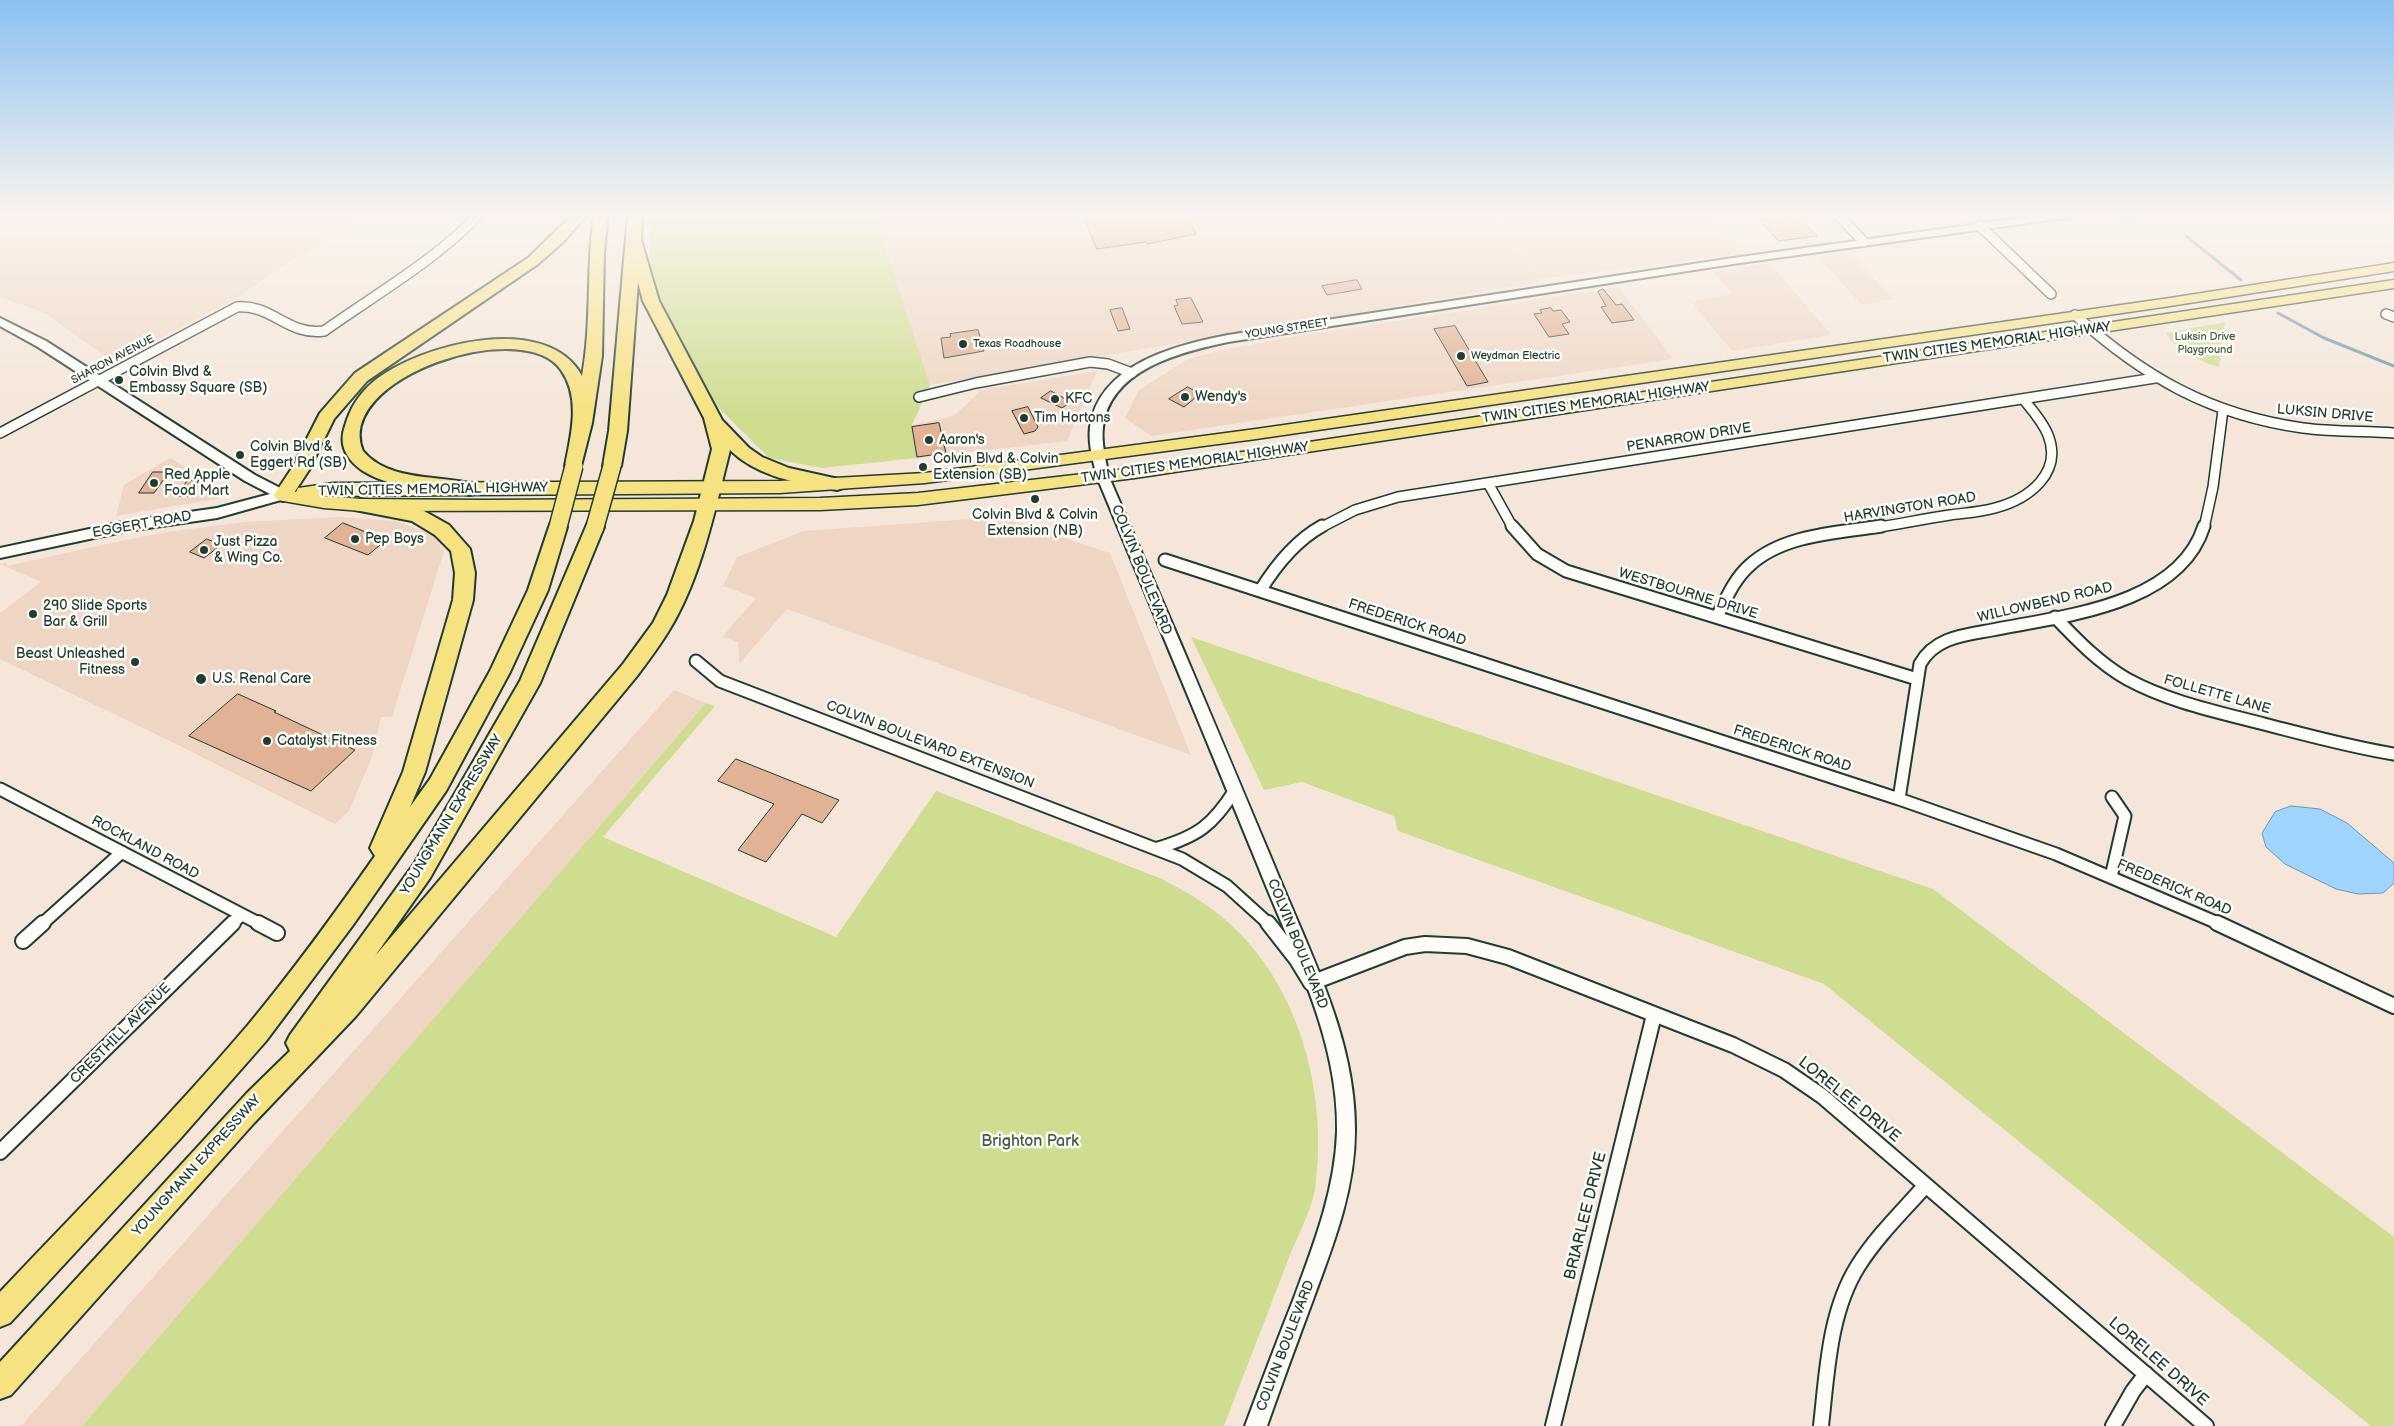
<!DOCTYPE html>
<html>
<head>
<meta charset="utf-8">
<style>
  body { margin:0 }
  canvas { display:block; background:#f5e6d9 }
</style>
</head>
<body>
<canvas width="2394" height="1426"></canvas>
<script>
const context = document.querySelector('canvas').getContext('2d');
context.lineJoin = 'round';
function paint(path, color) {
  context.fillStyle = color;
  context.fill(path, 'evenodd');
}
function stroke(path, color, width, dash) {
  context.strokeStyle = color;
  context.lineWidth = width;
  context.lineCap = dash ? 'butt' : 'round';
  context.setLineDash(dash || []);
  context.stroke(path);
}
function drawText(font, color, halo, rows, align = 'center') {
  context.font = font + ' "Balsamiq Sans",sans-serif';
  context.lineWidth = 5;
  context.setLineDash([]);
  context.textBaseline = 'middle';
  context.strokeStyle = halo;
  context.fillStyle = color;
  for (const [text, x, y, turn = 0] of rows) {
    context.save();
    context.translate(x, y);
    context.rotate((+turn || 0) * Math.PI / 180);
    context.textAlign = isNaN(turn) ? turn : align;
    if (halo) context.strokeText(text, 0, 0);
    context.fillText(text, 0, 0);
    context.restore();
  }
}
paint(new Path2D(`
  M0,214h361l-123,83 -124,66 -69,-50 -45,-16z
  M898,214h596l45,68 -609,103 -56,-168z
  M1496,214h211l33,40 -202,25z
  M1850,253l43,46 -31,6 -44,-48z
  M1770,263l61,72 -99,16 -41,-49 41,-8 -19,-23z
  M1619,287l54,72 -522,77 -26,-18 14,-28 49,-31 35,-9 68,-13z
  M1097,371l-30,70 -150,17 -5,-33 42,-9 27,-26z
  M170,458l56,33 -1,4 -9,4 -100,17 8,-31z
  M339,517l57,4 36,14 12,16 -52,166h-11l-9,40 -23,54 -14,13 -159,-80 -176,-85v-46l41,-31 -41,-18 7,-2v4l132,-29 43,-7 63,-8z
  M999,517l111,36 81,202 -404,-146 -48,55 -1,-22 -16,-5 34,-39 -33,-12 14,-29 67,-26z
  M674,690l32,13 -624,723h-61z`), '#efd6c4');
paint(new Path2D(`
  M651,214h223l56,171 -18,40 5,33 -95,10 -53,-10 -53,-53 -63,-115 -4,-17z
  M2225,322l-6,45c-19,-6 -43,-16 -53,-34z
  M1191,637l742,252 461,348v189h-23l-547,-442 -426,-153 -4,-15 -92,-34 -38,8z
  M706,703l9,3 -112,131 233,100 100,-146 226,88c21,11 42,23 60,38 77,63 107,178 93,272 -3,20 -19,51 -27,71 -21,55 -43,111 -64,166h-1142z`), '#cfdd90');
const water = new Path2D(`
  M2291,806l29,3 27,14 47,40v20l-11,10 -25,1 -22,-5 -51,-25 -19,-17 -4,-14 13,-21z`);
paint(water, '#9fd5fe');
stroke(water, '#6c98ad', 1);
stroke(new Path2D(`
  M2121,219l28,-4 9,1
  M2186,236l55,44
  M2278,313l46,25 70,28`), '#6c98ad', 3);
const building = new Path2D(`
  M1083,214h103l10,20 -49,10 -1,-2 -49,7z
  M1797,216l20,20 -39,5 -18,-21z
  M1357,280l5,9 -35,6 -5,-9z
  M1603,289l13,16 6,-1 12,16 -22,3 -11,-16 5,-1 -8,-14z
  M1191,298l12,24 -21,2 -8,-18 4,-1 -2,-5z
  M1122,308l8,21 -12,2 -8,-21z
  M1551,308l2,3 8,-1 9,12 -8,2 7,10 -20,3 -15,-23 8,-1 -2,-3z
  M1455,326l33,56 -21,4 -33,-57z
  M978,330l6,21 -40,7 -3,-20 10,-1 -1,-3z
  M1188,387l12,7 -16,13 -15,-8z
  M1051,391l20,11 -9,6 -21,-10z
  M1028,407l10,20 -3,4 -11,3 -12,-23z
  M939,423l7,30 -29,4 -5,-30z
  M153,472h16l-15,21h-15z
  M188,480h11l-11,16h-11z
  M343,523l43,17 -18,15 -43,-17z
  M207,539l14,6 -17,13 -14,-6z
  M238,694l38,17 -2,1 81,38 -44,41 -122,-55z
  M736,759l103,41 -17,23 -20,-9 -36,48 -28,-12 36,-46 -56,-23z`);
paint(building, '#e1b293');
stroke(building, '#1f3d34', 1);
const minorFar2 = new Path2D(`
  M1837,214l27,28
  M1980,226l71,68
  M2386,314l8,3
  M2075,315c69,62 135,100 228,113 30,4 61,3 91,5
  M919,397l57,-14 114,-21 18,2 24,9
  M0,433l237,-126c35,-3 51,29 87,24 49,-35 115,-73 155,-117
  M1488,483l25,45
  M1320,528l35,-18 43,-13 757,-119
  M1874,528c25,-4 50,-9 76,-13 15,-2 31,-3 45,-7 34,-9 68,-35 53,-73 -5,-13 -15,-24 -24,-35
  M2204,528l9,-41 10,-77`);
const minorFar1 = new Path2D(`
  M1512,526l25,28 29,17 351,108
  M1165,560l734,239 157,55 164,70
  M1260,591c16,-26 35,-50 62,-65
  M1717,617c9,-18 17,-38 33,-52 34,-31 88,-32 131,-39
  M2055,617c22,23 44,46 72,62 42,23 91,33 137,45 43,11 86,23 130,30
  M696,661l24,20 462,178 45,27 42,38
  M0,789l260,135
  M1899,799l21,-135c15,-27 45,-29 72,-34 70,-14 187,-24 212,-104
  M1158,848c40,-12 55,-23 77,-58
  M2111,877l14,-61 -13,-19
  M42,924l80,-72
  M232,924l9,-9`);
const minor = new Path2D(`
  M258,923l19,10
  M1268,923l29,37 14,23 94,-36 20,-3 42,2 41,11 225,88 51,25 38,26 384,330
  M2217,923l177,83
  M23,941l20,-18
  M0,1152l233,-229
  M1553,1426l101,-411
  M1821,1426c6,-53 8,-114 37,-160 19,-30 44,-54 67,-80
  M2113,1426l20,-35 13,-17`);
const tertiary = new Path2D(`
  M2049,214h27l-5,3 -338,47 -505,78c-47,10 -118,27 -125,85 -2,17 3,34 6,50 56,129 111,258 165,388 34,85 82,172 81,266 0,58 -21,112 -41,166 -16,43 -32,86 -47,129h-22c16,-43 32,-85 49,-128 20,-54 41,-108 43,-166 2,-93 -46,-182 -79,-266 -53,-130 -107,-259 -161,-389 -4,-16 -9,-33 -7,-50 9,-63 86,-82 138,-92l505,-77z
  M0,318l46,23 209,134 33,17 2,3 -2,3 -71,20 -90,13 -127,27v-10l127,-27 90,-13 53,-14 -25,-13 -207,-134 -38,-21z`);
const primary = new Path2D(`
  M2394,263v8l-224,35 -914,133 -331,44 -145,10 -459,3 41,3 123,1 335,-2 98,-5 217,-25 1259,-188v8l-1259,190 -217,27 -98,5 -458,1 -38,-3 -41,-7 -6,-2 -2,-4 2,-4 6,-2 13,3 2,-4 35,-5 447,-2 145,-8 331,-44 914,-131z`);
const motorway = new Path2D(`
  M573,214h15l-25,28 -25,22 -171,117 -33,38 -25,51 -19,29 -7,2 -7,-2 -2,-4 18,-27 28,-55 35,-40 173,-115z
  M594,214h14l-4,39 -2,103 -10,67 -12,47 -6,2 -6,-2 -3,-4c6,-31 16,-68 -4,-96 -38,-55 -228,8 -198,81 27,32 77,23 114,34l2,4 -2,4 -7,2c-34,-5 -77,-5 -107,-24 -16,-11 -25,-26 -18,-45 5,-18 14,-32 28,-44 46,-38 174,-71 209,-6 10,-53 4,-108 12,-162z
  M628,214h14l-1,26 18,61 63,119 27,28 13,9 27,11 54,12 3,4 -3,4 -6,2c-38,-7 -78,-12 -107,-40 -15,60 -29,129 -62,182 -9,15 -20,29 -31,44l-281,340 -102,107 -243,272 -11,4v-37l247,-269 43,-42 -4,-8 4,-8 124,-171 106,-183 68,-159 7,-2 7,2 2,5 -64,156 -110,195 -55,78 248,-292 30,-41 14,-28 27,-74 18,-72 -8,-31 -61,-117 -5,-19 -11,149 -6,35 -3,4 -6,2 -6,-2 -3,-4 6,-35z
  M362,499l62,12 25,14 21,24 5,24 -2,27 -48,172 -15,35 20,-28 60,-108 38,-81 21,-63 2,-5 7,-2 7,2 2,5 -19,63 -38,82 -64,119 -93,134 -87,116 -87,99 -169,183 -10,4v-35c83,-88 169,-174 248,-267 45,-54 87,-112 127,-169l-5,-8 33,-76 50,-172 2,-27 -4,-22 -16,-16 -23,-14 -57,-11 -2,-5 2,-5z`);
stroke(minorFar2, '#1f3d34', 12);
stroke(minorFar1, '#1f3d34', 15);
stroke(minor, '#1f3d34', 18);
stroke(tertiary, '#1f3d34', 4);
stroke(primary, '#1f3d34', 3);
stroke(motorway, '#1f3d34', 4);
stroke(minorFar2, '#fdfcf7', 9);
stroke(minorFar1, '#fdfcf7', 11);
stroke(minor, '#fdfcf7', 14);
paint(tertiary, '#fdfcf7');
paint(primary, '#f7e281');
paint(motorway, '#f7e281');
const motorwayBridge = new Path2D(`
  M558,527l16,-61
  M595,527l17,-61`);
stroke(motorwayBridge, '#1f3d34', 20, []);
stroke(motorwayBridge, '#f7e281', 17);
const sky = context.createLinearGradient(0, 0, 0, 414);
sky.addColorStop(0, '#8bc1f1');
sky.addColorStop(0.52, '#faf4ee');
sky.addColorStop(1, '#faf4ee00');
context.fillStyle = sky;
context.fillRect(0, 0, 2394, 414);
for (const [x, y, r, color] of [
  [963,344,5,"#1f3d34"],
  [1461,356,5,"#1f3d34"],
  [119,380,5,"#1f3d34"],
  [1185,397,5,"#1f3d34"],
  [1055,399,5,"#1f3d34"],
  [1024,418,5,"#1f3d34"],
  [929,440,5,"#1f3d34"],
  [240,455,5,"#1f3d34"],
  [923,467,5,"#1f3d34"],
  [154,483,5,"#1f3d34"],
  [1035,499,5,"#1f3d34"],
  [355,539,5,"#1f3d34"],
  [204,550,5,"#1f3d34"],
  [33,614,5,"#1f3d34"],
  [135,662,5,"#1f3d34"],
  [201,679,6,"#1f3d34"],
  [267,741,5,"#1f3d34"]
]) {
  const dot = new Path2D();
  dot.arc(x, y, r, 0, 2 * Math.PI);
  context.fillStyle = color;
  context.fill(dot);
  stroke(dot, '#fdfcf7', 2);
}
drawText('11px', '#1f3d34', '#fdfcf7', [
  ["YOUNG STREET",1287,329,-9],
  ["SHARON AVENUE",113,360,-28]
]);
drawText('11px', '#425d46', '#fdfcf7', [
  ["Luksin Drive",2205,337],
  ["Playground",2205,350]
]);
drawText('11px', '#1f3d34', '#fdfcf7', [
  ["Texas Roadhouse",973,344],
  ["Weydman Electric",1471,356]
], 'left');
drawText('14px', '#1f3d34', '#fdfcf7', [
  ["TWIN CITIES MEMORIAL HIGHWAY",1997,343,-8],
  ["TWIN CITIES MEMORIAL HIGHWAY",1596,403,-8],
  ["LUKSIN DRIVE",2325,414,5],
  ["PENARROW DRIVE",1689,438,-9],
  ["TWIN CITIES MEMORIAL HIGHWAY",1195,463,-8],
  ["TWIN CITIES MEMORIAL HIGHWAY",433,490,-1],
  ["HARVINGTON ROAD",1910,508,-9],
  ["EGGERT ROAD",142,525,-10],
  ["COLVIN BOULEVARD",1141,570,68],
  ["WESTBOURNE DRIVE",1688,594,17],
  ["WILLOWBEND ROAD",2045,603,-13],
  ["FREDERICK ROAD",1407,623,18],
  ["FOLLETTE LANE",2217,695,16],
  ["COLVIN BOULEVARD EXTENSION",930,745,21],
  ["FREDERICK ROAD",1792,749,18],
  ["YOUNGMANN EXPRESSWAY",452,815,-59],
  ["ROCKLAND ROAD",145,848,28],
  ["FREDERICK ROAD",2174,888,23],
  ["COLVIN BOULEVARD",1297,944,68],
  ["CRESTHILL AVENUE",121,1034,-45],
  ["YOUNGMANN EXPRESSWAY",197,1166,-48],
  ["COLVIN BOULEVARD",1286,1346,-69]
]);
drawText('14px', '#1f3d34', '#fdfcf7', [
  ["Colvin Blvd &",129,372],
  ["Embassy Square (SB)",129,388],
  ["Wendy's",1195,397],
  ["KFC",1065,399],
  ["Tim Hortons",1034,418],
  ["Aaron's",939,440],
  ["Colvin Blvd &",250,447],
  ["Eggert Rd (SB)",250,463],
  ["Colvin Blvd & Colvin",933,459],
  ["Extension (SB)",933,475],
  ["Red Apple",164,475],
  ["Food Mart",164,491],
  ["Colvin Blvd & Colvin",1035,515,"center"],
  ["Extension (NB)",1035,531,"center"],
  ["Pep Boys",365,539],
  ["Just Pizza",214,542],
  ["& Wing Co.",214,558],
  ["290 Slide Sports",43,606],
  ["Bar & Grill",43,622],
  ["Beast Unleashed",125,654,"right"],
  ["Fitness",125,670,"right"],
  ["U.S. Renal Care",212,679],
  ["Catalyst Fitness",277,741]
], 'left');
drawText('16px', '#1f3d34', '#fdfcf7', [
  ["LORELEE DRIVE",1849,1100,39],
  ["BRIARLEE DRIVE",1586,1216,-76],
  ["LORELEE DRIVE",2158,1362,41]
]);
drawText('16px', '#425d46', '#fdfcf7', [
  ["Brighton Park",1030,1142]
]);
</script>
</body>
</html>
